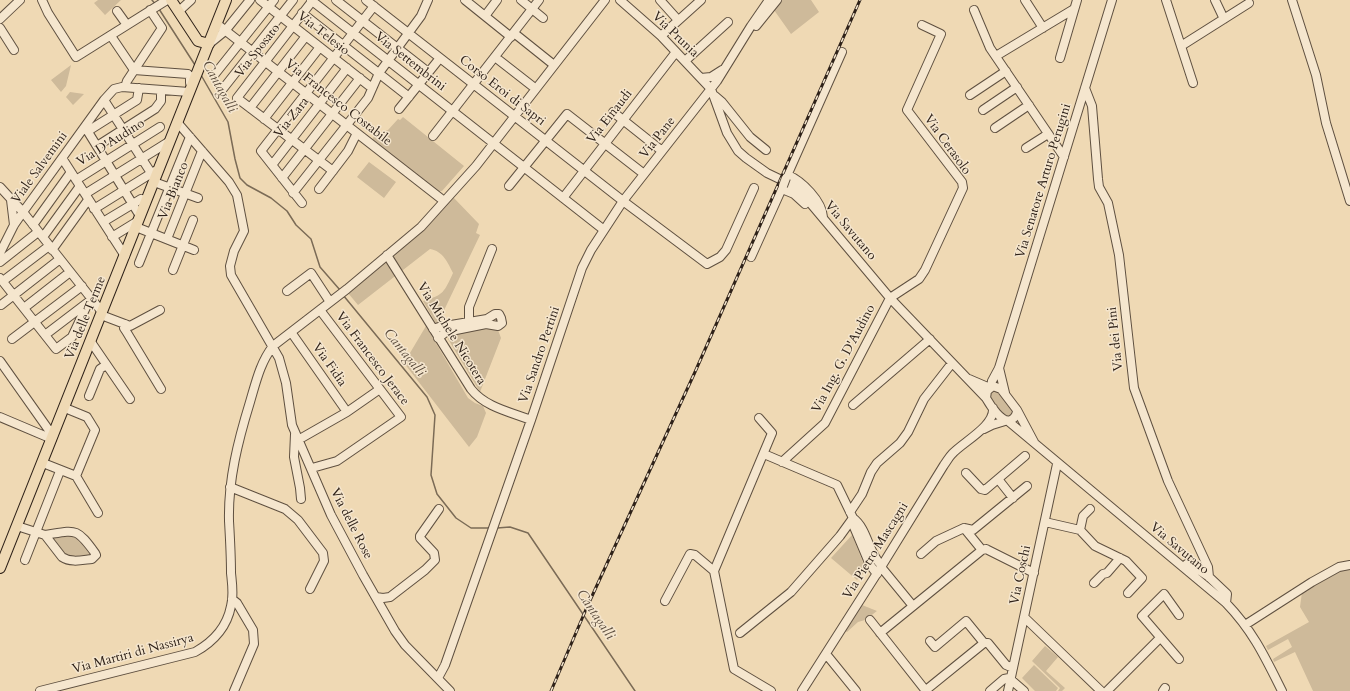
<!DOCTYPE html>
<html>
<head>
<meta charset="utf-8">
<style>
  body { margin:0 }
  canvas { display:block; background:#efd9b4 }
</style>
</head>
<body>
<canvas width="1350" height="691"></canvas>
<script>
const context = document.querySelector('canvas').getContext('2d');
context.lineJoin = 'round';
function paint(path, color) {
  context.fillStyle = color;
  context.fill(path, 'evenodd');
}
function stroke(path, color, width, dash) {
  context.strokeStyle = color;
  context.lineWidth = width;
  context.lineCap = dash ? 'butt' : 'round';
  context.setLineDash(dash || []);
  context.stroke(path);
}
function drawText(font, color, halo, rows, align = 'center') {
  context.font = font + ' Cardo,serif';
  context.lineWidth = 3;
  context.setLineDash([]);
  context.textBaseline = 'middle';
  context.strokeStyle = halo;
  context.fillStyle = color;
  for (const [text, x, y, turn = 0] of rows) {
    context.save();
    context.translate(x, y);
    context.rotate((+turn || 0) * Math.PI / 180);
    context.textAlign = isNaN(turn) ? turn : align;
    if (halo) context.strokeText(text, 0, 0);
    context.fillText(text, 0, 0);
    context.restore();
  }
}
paint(new Path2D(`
  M98,0h23l-16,15 -11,-12z
  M782,0h29l8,12 -28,22 -17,-24z
  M71,65l-5,21 -5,6 -10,-12z
  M70,92l14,2 -11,11 -7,-8z
  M403,117l61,49 -22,25h-4l-66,-51 2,-4 14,-6 10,-11 2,1z
  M369,162l27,20 -12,16 -27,-21z
  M453,197l26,27 -3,9 4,2 -43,90 -14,-24c21,-6 21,-9 30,-28 -5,-10 -10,-22 -23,-24l-72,56 -10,-12 74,-61z
  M426,326l42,72 7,5 8,3 3,7 -9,24 -8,10 -65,-84z
  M489,327l9,3 3,8 -21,54 -32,-53 3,-4z
  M992,389l6,1 15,19 1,6 -6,3 -11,-10 -8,-12z
  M852,535l14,35 -9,10 -26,-22z
  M71,536l9,3 11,13 -2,3c-21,2 -22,3 -35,-15v-2z
  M1350,569v122h-37l-18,-39 -21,10 -1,-3 19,-12 -4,-8 -20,11 -2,-4 43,-24 -9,-15 2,-15c14,-9 31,-21 48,-23z
  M862,605l15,6 -12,9 -7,2 -11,10 -2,-1z
  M1045,646l13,11 -12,14 19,17 -3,3h-4l2,-3 -28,-27z
  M1034,665l24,23 -2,3h-21l-13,-13z`), '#ceba9a');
stroke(new Path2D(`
  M152,0l4,5
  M159,9l36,56
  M201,75l27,47 7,37 5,19 7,7 24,13 16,13 9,14 15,14 9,28 20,23
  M343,295l84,102 8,18 -4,60 6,19 19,24 15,10h18
  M497,528l13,-1 18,6 107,158`), '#7b6b56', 1.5);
const minor = new Path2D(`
  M42,0l6,13 28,44 91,-57
  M260,0l112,88
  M311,0l293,230
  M313,0l-76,98 96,73
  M336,0l92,72
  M366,0l257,201 84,63 13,-7 6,-7 28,-62
  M465,0l46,37
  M521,0l22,18
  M620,0l41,36 50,53 16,44 11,18 8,7 21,15 23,11 11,8 89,106 96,100
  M660,0l18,20
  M1025,0l18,28
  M1166,0l27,83
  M1215,0l9,19
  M1292,0l24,75 10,48 24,78
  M974,10l16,38 74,109
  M117,11l10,14
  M179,11l12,-11
  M302,13l107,84
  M485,16l12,-16
  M0,19l20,-19
  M217,24l227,177
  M756,26l21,-26
  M0,28l14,22
  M514,33l40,32
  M111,36l23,34 54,4 2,2v7l2,2
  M661,36l40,-36
  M209,44l16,-13 25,-31
  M1181,46l68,-43
  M996,56l78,-47
  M495,57l41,32
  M1060,58l17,-58
  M685,61l43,-39
  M215,74l59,-74
  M701,78l10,-1 11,-7
  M125,87l2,-6 35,-53 -12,-18
  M1085,88l7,18 6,73 1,8 9,16 11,52 15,133 34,93 40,86 1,10
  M222,90l71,-90
  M970,95l36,-24
  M715,96l7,6 28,35 16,13
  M104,100l51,79
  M250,108l56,-72
  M399,109l41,-51
  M983,110l34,-23
  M613,112l49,39
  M264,119l56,-72
  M177,122l52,60 8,13 7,36 -10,20 -4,15 1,9 48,83 7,25 6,42 39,90 32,60 32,56 10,14 45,46
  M85,127l55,89
  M995,128l34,-23
  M88,131l49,-31 2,-12
  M433,136l106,-136
  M97,146l58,-37 6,-8v-11
  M1026,148l22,-14
  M62,158l63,98
  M272,165l75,-97
  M788,175c14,6 34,26 35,42
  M282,178l78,-100
  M786,178l56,-126
  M76,180l84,-53
  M154,182l44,16
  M509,186l58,-72 77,60
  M0,187l23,25 79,100
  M319,189l29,-38 9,-18
  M782,189l12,5 11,10
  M293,193l75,-95 11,-25 42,-57 7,-16
  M85,194l85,-53
  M563,198l113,-146
  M11,200l3,25
  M302,203l-41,-52 113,-145
  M94,209l61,-38
  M103,222l38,-23
  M33,225l38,-53
  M136,227l58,23
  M43,237l37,-51
  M112,237l26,-16
  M167,239l35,-88
  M52,250l36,-50
  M0,253l14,-28 9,-13 81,-112 10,-11 8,-2 67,5
  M387,255l84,134c14,18 39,23 60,31
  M751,257l32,-71
  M0,262l38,-30
  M139,263l51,-126
  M173,270l20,-50
  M0,278l56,71 16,-12 16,-34 4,-4
  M3,281l46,-35
  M287,291l24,-18 19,29
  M1,305l59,-46
  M24,308l46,-36
  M101,315l29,11 30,-16
  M469,321v-14l23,-58
  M125,324l-1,4 2,3 35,58
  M433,329l6,-2 48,-8 8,-5h4l2,4 1,5 -4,3 -12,-2 -40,8 -8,6
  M291,332l56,80
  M45,335l42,-32
  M12,339l70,-53
  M91,342l39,57
  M0,361l53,75
  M999,368l6,25
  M969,379l21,9
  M993,386l8,3 16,21c0,5 -2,8 -6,10 -9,4 -21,-15 -25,-22l1,-7z
  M991,387l1,-6 7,-13 113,-368
  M89,396l11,-27 6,-4
  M853,405l77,-66
  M65,408l22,9 8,13 -19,46
  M1017,410l17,32
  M0,417l52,22
  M759,418l13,15 -58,138 20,98 37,22
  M1008,421l218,182c27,28 39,54 56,88
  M984,429l8,-4 13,-4
  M295,434l-1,23 6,31 1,11
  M298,440l49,-28 33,-23
  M764,454l73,31 16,33 1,9 16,38 7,9
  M782,462l43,-39 65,-125 29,-19 6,-9 38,-82 -1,-6 -55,-72 34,-76 -19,-9
  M43,463l33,13 22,37
  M312,468l25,-7 64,-44 -81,-107
  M966,473l15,16 4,1 40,-34
  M998,479l15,19
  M230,487l55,22 13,11 25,33 1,8 -14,28
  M850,512l12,-18 9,-22 6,-9 23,-20 8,-11 16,-33 28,-36
  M853,518c15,11 15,35 29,48
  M1045,522l35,8 15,16 31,15 16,17 -14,15
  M17,526l28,9 17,22c9,6 20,3 30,2l4,-4 -1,-2c-19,-26 -19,-23 -50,-18
  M964,528l18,22
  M1080,530l3,-14 7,-7
  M986,549l48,24
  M921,554l15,-13 28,-13 9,2 54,-44
  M25,560l35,-89
  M881,567l32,39
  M1183,567l5,-4 21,14 18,17 -1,9
  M1094,583l9,-9 4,-1 13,-15
  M376,597l7,1 7,-1 35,-27 10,-10 -1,-7 -14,-15v-2l19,-27
  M232,599l5,4 16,27 1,14 -20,47
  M665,601l25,-47 5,1 19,16
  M1025,618l76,73
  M870,620l56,71
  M1245,625l67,-43 27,-15 11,-2
  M740,633l51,-41 49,-56 13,-18
  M880,633l102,-83 4,-1
  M984,643h4l18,22 7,3
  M826,654l30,37
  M1179,659l-37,-43 22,-22 15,21
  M438,678l7,-13 86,-245 51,-152 9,-18 32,-49 94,-120 34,-55 18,-26
  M926,690l58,-47 -18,-22 -31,26 -5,-6
  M40,691l155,-39c18,-10 32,-25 36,-46 3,-11 1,-23 0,-33 0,-18 -1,-35 -2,-52 -1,-41 9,-80 21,-119 6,-20 10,-39 23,-56l74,-57 74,-62 55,-61 129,-166
  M802,691l79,-124 63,-102c3,-4 5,-8 8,-11 11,-12 43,-28 41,-46
  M990,691l14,-12 5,-1 15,13
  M1008,691l49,-227
  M1107,691l53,-53
  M1163,691l2,-3`);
const major = new Path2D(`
  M171,0l27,41 11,3
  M0,568l226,-568`);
stroke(minor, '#5f5040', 10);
stroke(major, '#2f2219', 12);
stroke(minor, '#f5e6ce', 8);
stroke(major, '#efd9b4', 10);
const rail = new Path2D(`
  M551,691l36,-84 108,-235 165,-372`);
stroke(rail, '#2f2219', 3);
stroke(rail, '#f5e6ce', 1.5, [4.5]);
const minorBridge = new Path2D(`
  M783,186l3,-8`);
stroke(minorBridge, '#5f5040', 10, []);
stroke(minorBridge, '#f5e6ce', 8);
drawText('13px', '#2f2219', '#f5e6ce', [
  ["Via Telesio",323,34,38],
  ["Via Prunia",675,35,44],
  ["Via Sposato",258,51,-52],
  ["Via Settembrini",410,62,38],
  ["Corso Eroi di Sapri",502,91,38],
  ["Via Francesco Costabile",338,103,38],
  ["Via Einaudi",610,117,-52],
  ["Via Zara",292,118,-52],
  ["Via Pane",658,138,-52],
  ["Via D'Audino",111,143,-32],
  ["Via Cerasolo",947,145,54],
  ["Viale Salvemini",40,168,-54],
  ["Via Senatore Arturo Perugini",1044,181,-73],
  ["Via Bianco",174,191,-68],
  ["Via Savutano",850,231,50],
  ["Via delle Terme",86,318,-68],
  ["Via Michele Nicotera",451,334,58],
  ["Via dei Pini",1116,339,-96],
  ["Via Sandro Pertini",540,355,-71],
  ["Via Francesco Jerace",372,359,53],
  ["Via Ing. G. D'Audino",844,359,-62],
  ["Via Fidia",329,365,55],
  ["Via delle Rose",351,524,63],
  ["Via Savutano",1179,549,40],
  ["Via Pietro Mascagni",876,551,-58],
  ["Via Coschi",1021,575,-78],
  ["Via Martiri di Nassirya",133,654,-15]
]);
drawText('italic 14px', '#5b4c3d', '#f5e6ce', [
  ["Cantagalli",219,87,61],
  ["Cantagalli",404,353,51],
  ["Cantagalli",595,615,56]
]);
</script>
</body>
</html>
